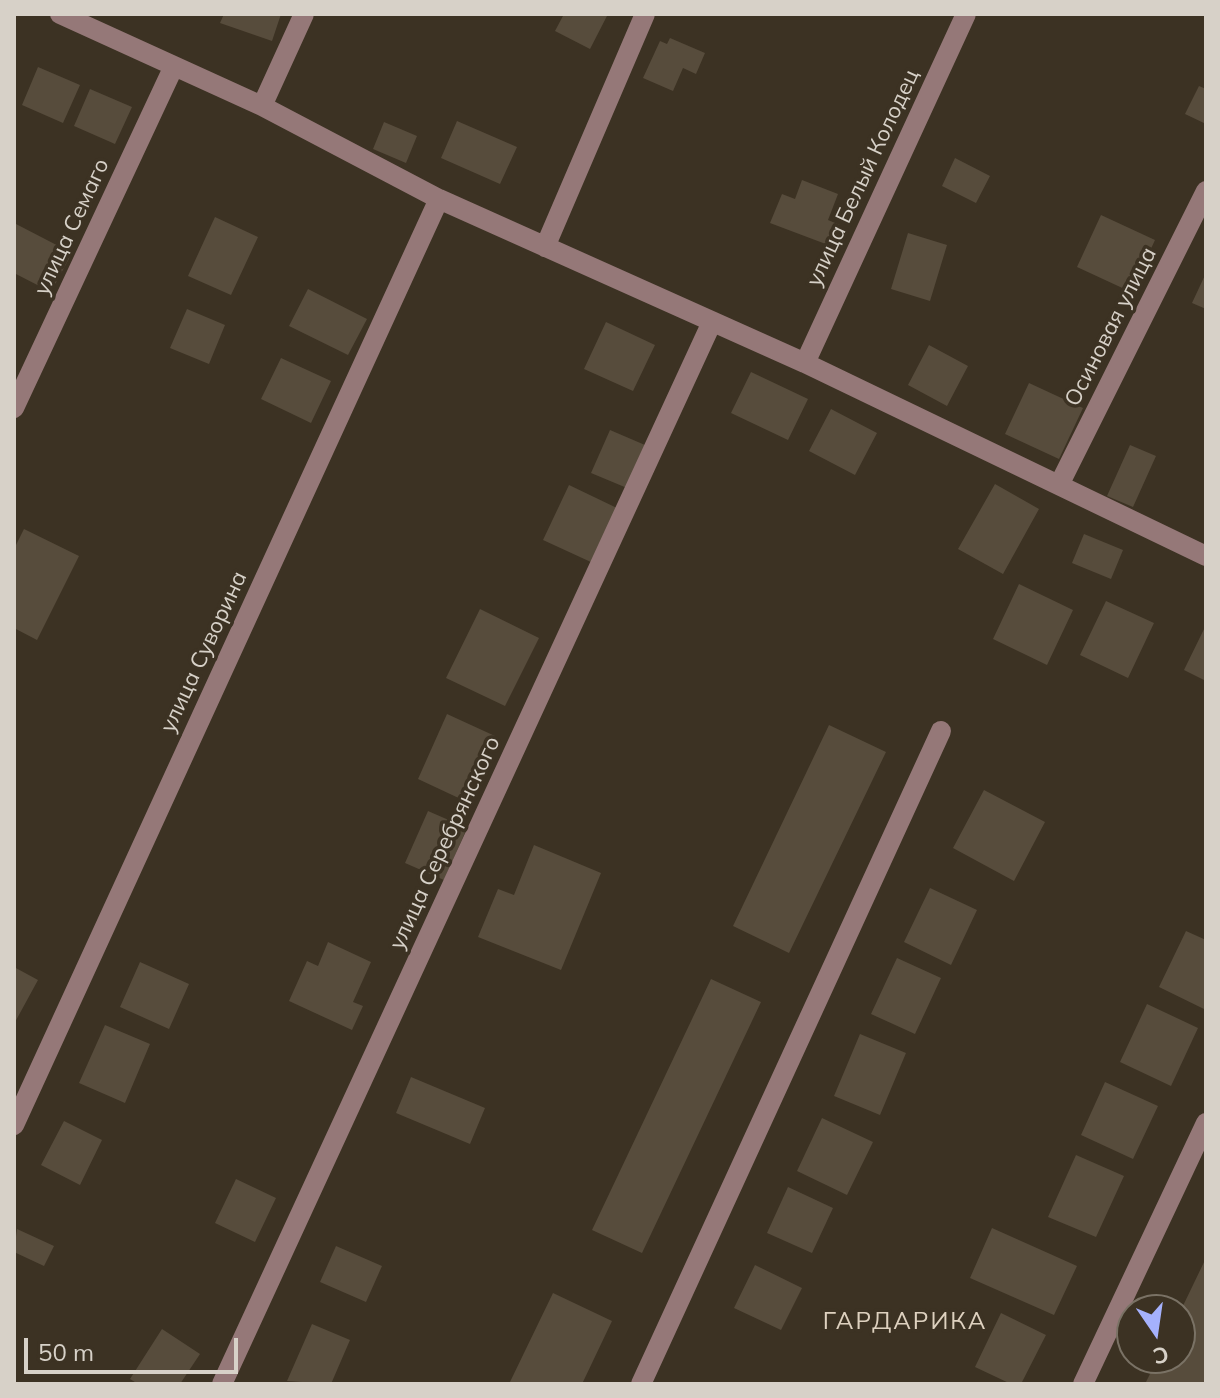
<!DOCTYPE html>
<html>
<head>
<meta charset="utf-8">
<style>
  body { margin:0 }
  #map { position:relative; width:1220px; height:1398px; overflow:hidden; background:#3c3223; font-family:Mulish,sans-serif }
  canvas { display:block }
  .frame { position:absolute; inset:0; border:16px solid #d7d1c8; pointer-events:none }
  .north { position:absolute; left:1116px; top:1294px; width:80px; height:80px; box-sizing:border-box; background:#3c3223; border:2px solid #7a7265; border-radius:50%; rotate:167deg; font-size:22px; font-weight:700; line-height:32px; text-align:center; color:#d7d1c8 }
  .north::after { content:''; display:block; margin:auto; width:28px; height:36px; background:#a5b1fc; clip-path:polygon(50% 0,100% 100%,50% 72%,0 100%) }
  .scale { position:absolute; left:24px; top:1338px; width:214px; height:36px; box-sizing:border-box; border:4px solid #d7d1c8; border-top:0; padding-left:10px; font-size:24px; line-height:28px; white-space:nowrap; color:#d7d1c8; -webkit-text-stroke:6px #3c3223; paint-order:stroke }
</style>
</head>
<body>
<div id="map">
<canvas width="1220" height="1398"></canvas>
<div class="frame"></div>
<div class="north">С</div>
<div class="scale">50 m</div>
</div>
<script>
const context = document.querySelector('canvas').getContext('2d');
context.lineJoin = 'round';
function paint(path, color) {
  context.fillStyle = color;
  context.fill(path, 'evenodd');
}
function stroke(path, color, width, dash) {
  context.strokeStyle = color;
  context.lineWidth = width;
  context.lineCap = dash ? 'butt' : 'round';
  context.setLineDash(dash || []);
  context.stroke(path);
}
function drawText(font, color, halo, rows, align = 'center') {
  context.font = font + ' Mulish,sans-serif';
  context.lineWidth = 7;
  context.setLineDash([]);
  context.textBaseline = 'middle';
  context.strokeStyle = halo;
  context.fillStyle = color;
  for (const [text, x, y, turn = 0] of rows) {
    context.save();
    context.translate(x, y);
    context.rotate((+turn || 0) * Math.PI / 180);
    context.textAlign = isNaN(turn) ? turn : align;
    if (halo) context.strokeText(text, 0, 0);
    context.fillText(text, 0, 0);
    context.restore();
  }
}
paint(new Path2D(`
  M224,14h57l-9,27 -52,-18z
  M564,14h44l-18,35 -35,-18z
  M670,38l35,15 -9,21 -13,-6 -10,23 -30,-13 17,-37 7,3z
  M38,67l42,18 -17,38 -41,-18z
  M1199,86l7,3v35l-21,-10z
  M90,89l42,18 -17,37 -41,-18z
  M457,121l60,26 -17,37 -59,-26z
  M384,122l33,14 -11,27 -33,-14z
  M955,158l35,18 -14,27 -34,-17z
  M802,180l36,14 -10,26 12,5 -9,21 -61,-23 12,-29 13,5z
  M1101,215l54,25 -24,52 -54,-25z
  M215,217l43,20 -27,58 -43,-19z
  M16,224l56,29 -21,39 -37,-19z
  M908,233l39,12 -17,56 -39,-12z
  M1206,273v36l-14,-6z
  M308,289l59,30 -19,36 -59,-29z
  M187,309l38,16 -16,39 -39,-16z
  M606,322l49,23 -22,46 -49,-22z
  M929,345l39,21 -21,40 -39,-21z
  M281,358l50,23 -20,42 -50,-24z
  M751,372l57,27 -20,41 -57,-27z
  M1029,383l54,25 -24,51 -54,-25z
  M831,409l46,24 -22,42 -46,-24z
  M610,430l35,15 -18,43 -36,-15z
  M1130,445l26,11 -23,51 -26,-11z
  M995,484l44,25 -36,65 -45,-25z
  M569,485l50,24 -26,54 -50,-23z
  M24,529l55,27 -42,84 -23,-12v-79z
  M1084,534l39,16 -12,29 -39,-16z
  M1019,584l54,26 -26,55 -54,-26z
  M1106,601l48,22 -26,55 -48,-23z
  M480,609l59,29 -34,68 -59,-28z
  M1206,625v56l-22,-11z
  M447,714l48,22 -30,65 -47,-22z
  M829,725l57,27 -97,201 -56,-27z
  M984,790l61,32 -31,59 -61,-33z
  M428,811l39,17 -23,52 -39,-17z
  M534,845l67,28 -40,97 -83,-33 20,-48 16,6z
  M930,888l47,22 -26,55 -47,-23z
  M1186,931l20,9 -2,69 -45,-22z
  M328,942l43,20 -18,40 10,4 -11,24 -63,-29 18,-40 11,5z
  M897,958l44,20 -26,56 -44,-20z
  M140,962l49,22 -20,45 -49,-22z
  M14,967l24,13 -24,44z
  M711,979l50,23 -119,251 -50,-23z
  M1147,1004l51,24 -27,58 -51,-24z
  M105,1025l45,19 -25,59 -46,-20z
  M860,1034l46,19 -26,62 -46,-19z
  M411,1077l74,31 -15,36 -74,-31z
  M1105,1082l53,24 -25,53 -52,-24z
  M822,1118l51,24 -26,53 -50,-24z
  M64,1121l38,19 -22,45 -39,-20z
  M1076,1155l48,21 -28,61 -48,-20z
  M236,1179l40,19 -21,44 -40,-19z
  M788,1187l45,21 -21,45 -45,-20z
  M992,1228l85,38 -23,49 -84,-37z
  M17,1229l37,17 -10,20 -30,-14z
  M336,1246l46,20 -16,36 -46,-20z
  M1206,1258v126h-61l13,-26h22v-46z
  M755,1265l47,23 -21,42 -47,-22z
  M553,1293l59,28 -30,63h-73z
  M1001,1313l45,22 -25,49h-10l-36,-17z
  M312,1324l38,16 -19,44 -44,-3z
  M162,1329l38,25 -20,30h-42l-8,-5z`), '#574c3c');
stroke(new Path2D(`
  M60,14l202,92 177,93 366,164 401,193
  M262,106l42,-92
  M545,247l100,-233
  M805,363l161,-349
  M14,408l160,-342
  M1059,485l147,-294
  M14,1125l425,-926
  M222,1384l490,-1062
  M641,1384l300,-653
  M1083,1384l123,-261`), '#957878', 20);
drawText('22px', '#d7d1c8', '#3c3223', [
  ["улица Белый Колодец",863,178,-65],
  ["улица Семаго",72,227,-65],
  ["Осиновая улица",1111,327,-63],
  ["улица Суворина",204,652,-65],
  ["улица Серебрянского",445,843,-65]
]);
context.letterSpacing = '2px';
drawText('24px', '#ded1bf', '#3c3223', [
  ["ГАРДАРИКА",905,1322]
]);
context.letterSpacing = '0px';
</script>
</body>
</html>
